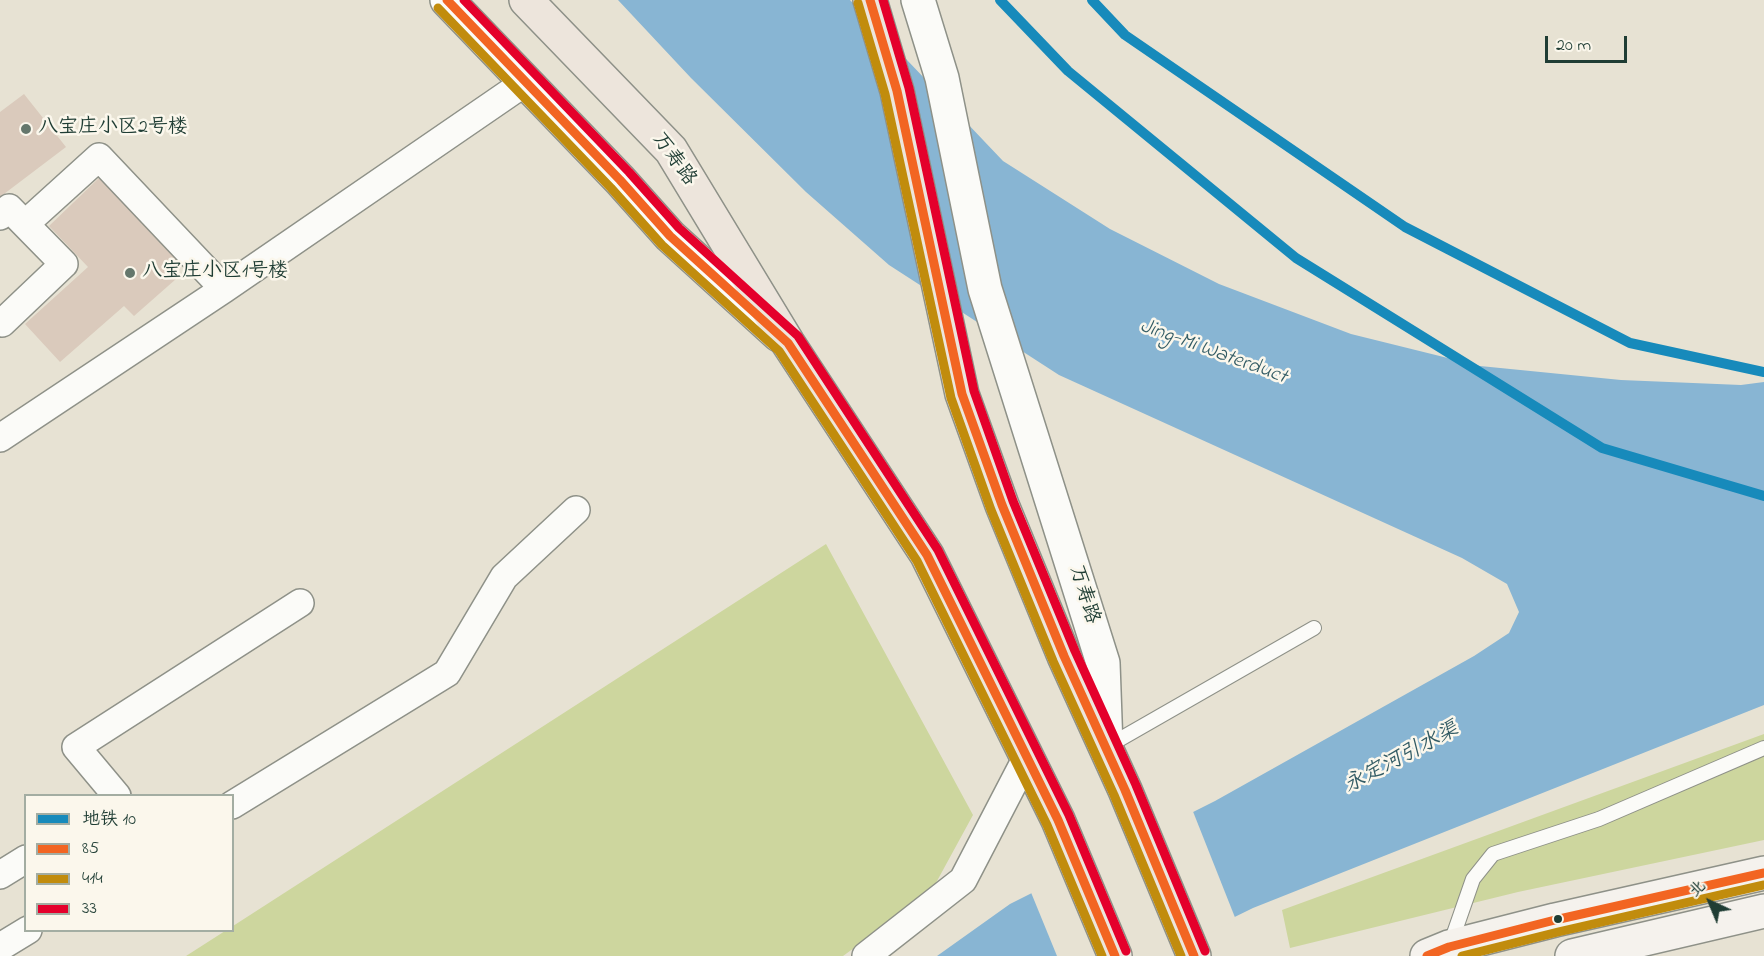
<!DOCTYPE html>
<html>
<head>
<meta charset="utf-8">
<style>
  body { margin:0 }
  #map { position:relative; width:1764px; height:956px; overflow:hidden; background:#e7e2d3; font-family:"Indie Flower","LXGW WenKai TC",sans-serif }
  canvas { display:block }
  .legend { position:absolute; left:24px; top:794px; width:210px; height:138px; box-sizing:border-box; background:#fbf7ec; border:2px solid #a3ada2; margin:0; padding:8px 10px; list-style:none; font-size:18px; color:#1f3d34 }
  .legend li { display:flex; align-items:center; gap:12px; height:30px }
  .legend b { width:30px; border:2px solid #a3ada2 }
  .north { position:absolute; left:1680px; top:872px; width:60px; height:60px; -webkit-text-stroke:4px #fbf7ec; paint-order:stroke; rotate:316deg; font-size:16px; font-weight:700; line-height:24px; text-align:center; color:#1f3d34 }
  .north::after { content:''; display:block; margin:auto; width:21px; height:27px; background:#1f3d34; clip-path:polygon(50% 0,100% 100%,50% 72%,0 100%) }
  .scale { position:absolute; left:1545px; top:36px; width:82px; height:27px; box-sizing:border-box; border:3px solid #1f3d34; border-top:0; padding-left:8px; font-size:18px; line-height:21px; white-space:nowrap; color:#1f3d34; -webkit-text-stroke:4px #fbf7ec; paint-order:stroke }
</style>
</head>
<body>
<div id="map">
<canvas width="1764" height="956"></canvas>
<ul class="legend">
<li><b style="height:8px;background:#178abb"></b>地铁 10</li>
<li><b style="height:8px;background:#f26522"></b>85</li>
<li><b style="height:8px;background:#c18c0d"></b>414</li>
<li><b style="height:8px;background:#e4002b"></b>33</li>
</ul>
<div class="north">北</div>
<div class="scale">20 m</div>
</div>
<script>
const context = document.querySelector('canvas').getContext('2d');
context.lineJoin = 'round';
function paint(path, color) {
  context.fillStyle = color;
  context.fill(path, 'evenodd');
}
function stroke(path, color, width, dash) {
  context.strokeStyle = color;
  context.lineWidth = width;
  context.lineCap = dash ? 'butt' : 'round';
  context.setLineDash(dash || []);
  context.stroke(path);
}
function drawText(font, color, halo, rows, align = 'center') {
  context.font = font + ' "Indie Flower","LXGW WenKai TC",sans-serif';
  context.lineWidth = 5;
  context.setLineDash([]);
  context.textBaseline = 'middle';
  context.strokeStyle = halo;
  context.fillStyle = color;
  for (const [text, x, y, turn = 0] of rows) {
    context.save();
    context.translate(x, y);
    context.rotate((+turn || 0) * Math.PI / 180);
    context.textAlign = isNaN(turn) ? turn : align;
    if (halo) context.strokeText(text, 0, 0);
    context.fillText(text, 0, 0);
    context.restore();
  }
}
paint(new Path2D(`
  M826,544l147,271 -42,77 -88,64h-657l39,-25 7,-1 1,-4z
  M1764,734v106l-246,52 -228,56 -8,-38z`), '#cdd69e');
paint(new Path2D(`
  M618,0h232l153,161 107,68 109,55 132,50 129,32 141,14 120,5 23,-3v323l-511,203 -98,48h-218l73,-52 205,-103 259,-145 35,-23 10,-21 -12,-28 -45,-26 -403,-183 -170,-110 -83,-73 -115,-114z`), '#88b5d3');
paint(new Path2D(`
  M1192,809l44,111 -74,36h-105l-27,-66z`), '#e7e2d3');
paint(new Path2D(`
  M24,94l42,53 -66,50v-85z
  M99,178l80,83 -3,18 -42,37 -10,-10 -64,56 -35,-38 63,-57 -39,-41z`), '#dacabc');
const service = new Path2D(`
  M1108,746l206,-118
  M1450,945l23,-66 20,-25 106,-35 165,-71`);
const minor = new Path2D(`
  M0,216l9,-8 55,56 -62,59 -2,-2
  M25,224l74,-67 125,132
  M0,438l224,-149 303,-208
  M117,796l-41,-49 224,-144
  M232,805l215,-132 57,-96 72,-67
  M0,875l26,-16
  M0,947l28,-17
  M866,956l97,-76 65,-125`);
const tertiary = new Path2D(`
  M447,0l173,180 50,56 109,99
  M918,0l24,78 43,211 118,374 3,84`);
const secondary = new Path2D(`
  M1427,956l22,-9 106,-27 209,-47
  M1572,956l192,-45`);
const trunk = new Path2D(`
  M526,0l145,150 117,193 139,212 131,265 57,136
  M870,0l27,91 65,303 40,111 62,151 61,134 69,166`);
stroke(service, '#8e9188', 16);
stroke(minor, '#8e9188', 30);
stroke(tertiary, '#8e9188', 36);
stroke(secondary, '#8e9188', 36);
stroke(trunk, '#8e9188', 36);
stroke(service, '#fbfbf8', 14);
stroke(minor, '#fbfbf8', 27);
stroke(tertiary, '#fbfbf8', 33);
stroke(secondary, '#f5f2ed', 33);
stroke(trunk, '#ede5dc', 33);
stroke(new Path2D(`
  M447,0l173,180 50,56 118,107 139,212 131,265 57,136
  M870,0l27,91 65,303 40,111 62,151 61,134 69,166
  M1427,956l22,-9 106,-27 209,-47`), '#f26522', 9);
stroke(new Path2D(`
  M858,3l27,91 66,304 40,112 62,151 61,134 67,161
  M438,8l173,180 51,57 117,106 138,210 130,264 55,131
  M1462,956l96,-24 206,-47`), '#c18c0d', 9);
stroke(new Path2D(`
  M464,0l165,172 50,56 119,108 140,214 131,265 57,136
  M883,0l26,88 65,303 39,110 62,150 61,134 69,166`), '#e4002b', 9);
stroke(new Path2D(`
  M1000,0l68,71 228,187 306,190 162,48
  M1092,0l33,35 280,192 225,116 134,29`), '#178abb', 10);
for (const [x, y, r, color] of [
  [26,129,6,"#65776c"],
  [130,273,6,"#65776c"],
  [1558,919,5,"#1f3d34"]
]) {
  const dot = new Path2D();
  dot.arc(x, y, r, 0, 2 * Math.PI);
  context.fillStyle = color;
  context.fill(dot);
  stroke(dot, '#fbf7ec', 2);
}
drawText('20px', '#1f3d34', '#fbf7ec', [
  ["八宝庄小区2号楼",38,129],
  ["八宝庄小区1号楼",142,273]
], 'left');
drawText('20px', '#1f3d34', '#fbf7ec', [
  ["万寿路",673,160,54],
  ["万寿路",1083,595,73]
]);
drawText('italic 21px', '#325b64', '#fbf7ec', [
  ["Jing-Mi Waterduct",1213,353,20],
  ["永定河引水渠",1402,759,-28]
]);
</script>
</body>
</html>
